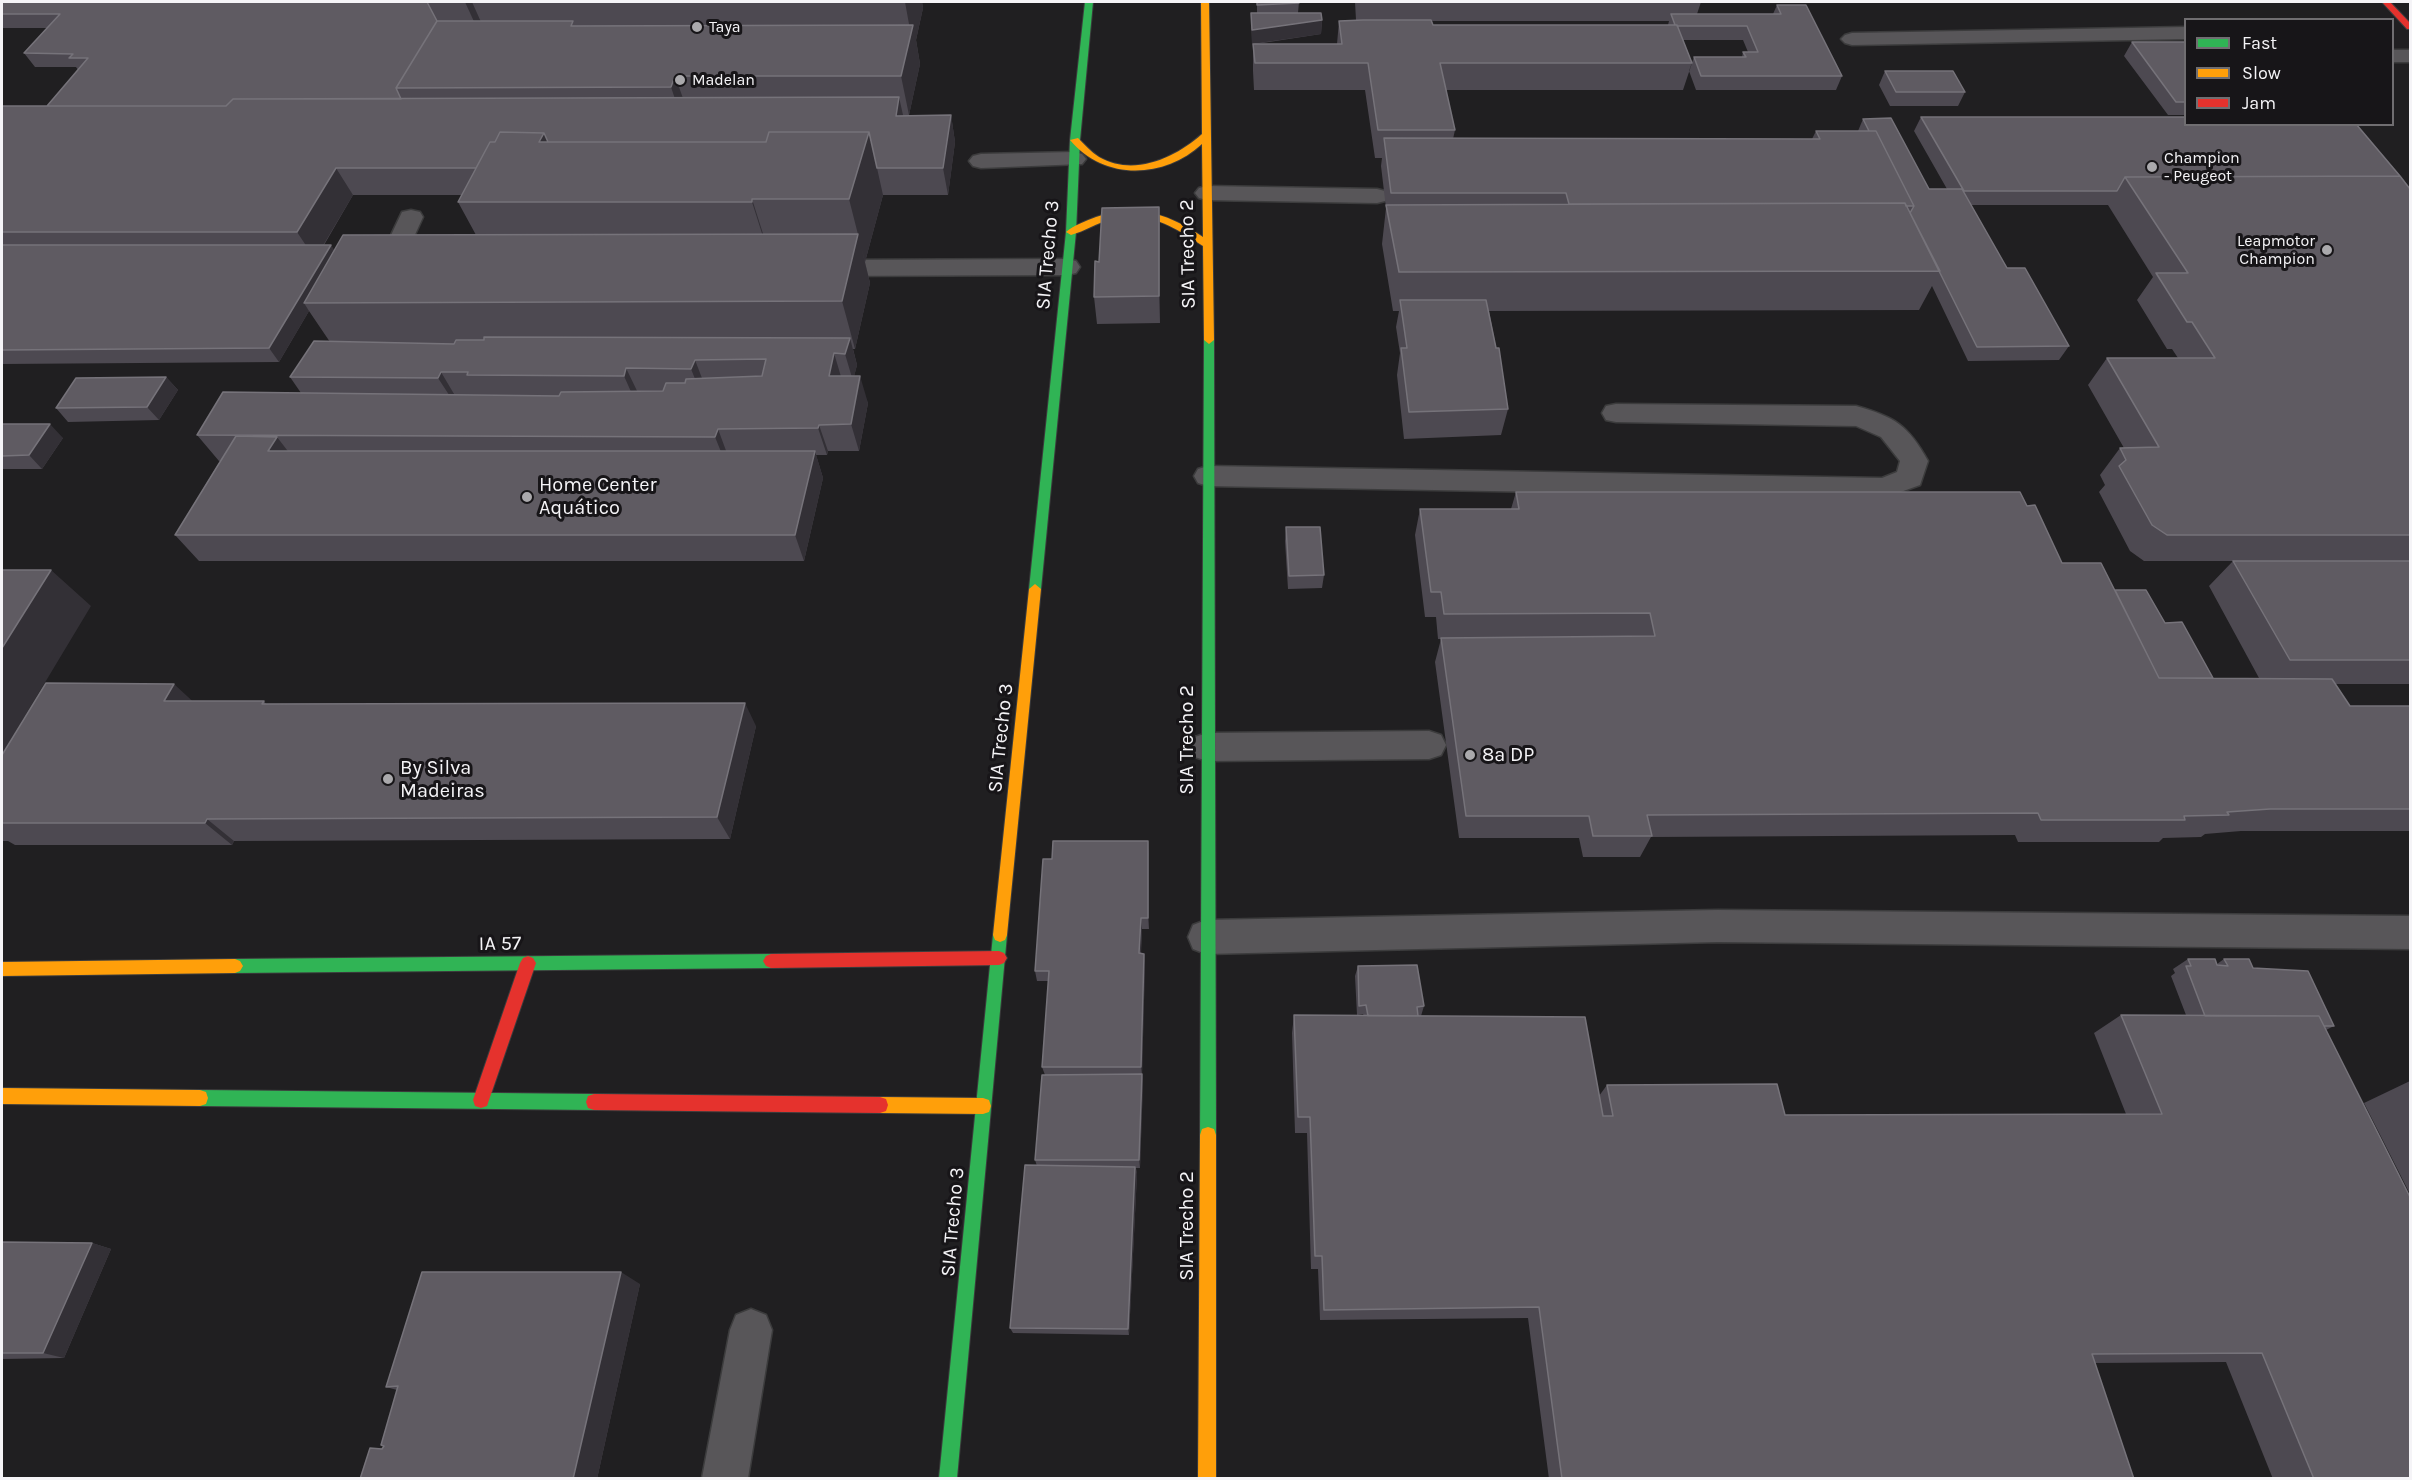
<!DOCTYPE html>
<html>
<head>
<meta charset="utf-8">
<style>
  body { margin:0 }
  #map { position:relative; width:2412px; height:1480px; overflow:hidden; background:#201f21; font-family:Karla,sans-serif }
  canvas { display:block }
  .frame { position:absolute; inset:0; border:3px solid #f5f4f7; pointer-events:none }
  .legend { position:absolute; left:2184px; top:18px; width:210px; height:108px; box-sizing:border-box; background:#171518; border:2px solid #706e71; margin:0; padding:8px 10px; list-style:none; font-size:18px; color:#f5f4f7 }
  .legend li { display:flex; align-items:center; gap:12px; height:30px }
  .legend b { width:30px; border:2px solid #706e71 }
</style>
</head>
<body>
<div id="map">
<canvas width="2412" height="1480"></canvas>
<div class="frame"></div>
<ul class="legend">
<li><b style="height:8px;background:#30b455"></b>Fast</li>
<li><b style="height:8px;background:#ff9f0a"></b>Slow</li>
<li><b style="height:8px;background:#e5322d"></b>Jam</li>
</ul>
</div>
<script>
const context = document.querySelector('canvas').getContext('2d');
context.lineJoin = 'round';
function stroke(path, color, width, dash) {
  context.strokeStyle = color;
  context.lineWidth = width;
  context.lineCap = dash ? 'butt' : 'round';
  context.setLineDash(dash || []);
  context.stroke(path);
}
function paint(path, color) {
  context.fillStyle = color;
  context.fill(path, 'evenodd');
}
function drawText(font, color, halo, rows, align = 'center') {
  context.font = font + ' Karla,sans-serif';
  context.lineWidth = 6;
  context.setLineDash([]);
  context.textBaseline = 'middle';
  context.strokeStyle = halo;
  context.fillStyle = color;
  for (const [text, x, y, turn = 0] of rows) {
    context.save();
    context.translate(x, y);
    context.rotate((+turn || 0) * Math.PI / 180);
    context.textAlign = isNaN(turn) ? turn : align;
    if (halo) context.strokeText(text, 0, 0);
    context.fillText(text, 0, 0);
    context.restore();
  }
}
const lane = new Path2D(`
  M2186,27v12l-334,6 -7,-2 -4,-4 4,-4 7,-2z
  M2392,50h18v12h-18z
  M1074,152l8,2 4,5 -4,5 -101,4 -8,-2 -4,-5 4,-5 8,-2z
  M1207,186l170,3 8,2 4,5 -4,5 -8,2 -170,-3 -8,-2 -4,-5 4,-5z
  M411,210l9,2 3,5 -15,33 4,7 12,3 4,6 -4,6 -9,2 -22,-5 -9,-19 18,-38z
  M1067,259l9,2 4,6 -4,6 -9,2 -244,1 -9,-2 -4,-6 4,-6 9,-2z
  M1616,404l240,2c39,11 52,19 72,55l-8,24 -36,13 -676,-12 -10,-3 -4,-7 4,-7 10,-3 674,12 15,-6 3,-11 -19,-24 -25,-11 -240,-4 -10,-2 -4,-7 4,-7z
  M1429,731l12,4 5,10 -5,10 -12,4 -222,2 -12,-4 -5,-10 5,-10 12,-4z
  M751,1309l15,6 6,15 -24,148h-46l28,-148 6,-15z`);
const street = new Path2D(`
  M1718,910l692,6v33l-692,-7 -512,12 -13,-5 -5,-12 5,-12 13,-5z`);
const fast = new Path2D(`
  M1085,2h8l-13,138 -4,92 -35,357 -6,5 -6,-5 37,-357 4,-92z
  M1209,336l5,4 2,795 -2,6 -6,2 -6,-2 -2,-6 4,-795z
  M1000,928l5,2 2,5 -50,543h-18l54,-543 2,-5z
  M771,954l5,2 3,5 -3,5 -5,2 -536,5 -5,-2 -3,-5 3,-5 5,-2z
  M200,1090l394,4 6,2 2,6 -2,6 -6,2 -394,-4 -6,-2 -2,-6 2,-6z`);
const slow = new Path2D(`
  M1201,2h8l5,338 -5,4 -5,-4 -1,-94c-28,-19 -57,-37 -92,-27 -14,4 -26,12 -40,16l-5,-3c8,-7 20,-11 30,-15 40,-14 73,-3 107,20l-1,-93c-38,35 -98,37 -132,-4l8,-2c7,7 13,14 21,19 35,20 76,1 103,-23z
  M1035,584l6,5 -34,346 -2,5 -5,2 -5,-2 -2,-5 36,-346z
  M235,959l5,2 3,5 -3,5 -5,2 -233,3v-14z
  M2,1088l198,2 6,2 2,6 -2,6 -6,2 -198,-2z
  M880,1097l103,1 6,2 2,6 -2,6 -6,2 -103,-1 -6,-2 -2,-6 2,-6z
  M1208,1127l6,2 2,6v343h-18l2,-343 2,-6z`);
const jam = new Path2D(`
  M2382,2h8l20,21v6h-3z
  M999,951l5,2 3,5 -3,5 -5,2 -228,3 -5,-2 -3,-5 3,-5 5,-2z
  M528,956l5,2 3,5 -47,137 -2,6 -6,2 -6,-2 -2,-6 47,-137 3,-5z
  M594,1094l286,3 6,2 2,6 -2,6 -6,2 -286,-3 -6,-2 -2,-6 2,-6z`);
stroke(lane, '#3c3c3d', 3);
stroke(street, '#3c3c3d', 3);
stroke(fast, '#3c3c3d', 2);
stroke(slow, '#3c3c3d', 2);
stroke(jam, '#3c3c3d', 2);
paint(lane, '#585659');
paint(street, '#585659');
paint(fast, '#30b455');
paint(slow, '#ff9f0a');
paint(jam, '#e5322d');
paint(new Path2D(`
  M2,2h920l1,6 -7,32 4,24 -11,51h42l4,27 -7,53h-65l-18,67 5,21 -15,66h-2l4,16 -3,11 14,27 -9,48h-31l-1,4h-11l7,23 -19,83h-605l-24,-26 45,-74h-1l-22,-26 104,-42 -11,-16 40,-35 -21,-31 -30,51 -277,2v-258h45l31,-36 -2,-3h-41l-11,-14 24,-25h-46zM353,195h109l-4,7 18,33 -142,16 -3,-6h-7z
  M1257,2h42l-1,11 24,7 -1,14 -65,10h81l2,-23 17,-1 -1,-18h346l-4,12h76l4,-9 65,71 -6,14h-140l-7,-19 5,-14h48l1,-5h5l-5,-12h-60l9,23 -9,27h-237l9,40 -2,9h359l4,-8h42l5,-12 66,70h18l-33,-58 7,-14 489,71v496h-75l15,22h60v125h-169l-36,3 -4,3 -38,1 -4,4h-141l-3,-7 -364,2 -11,20h-57l-4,-19h-120l-24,-176 6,-23h-3l-2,-22h-11l-10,-82 5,-26h91l5,-17 511,14 35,57 53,27 50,33 48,55h46l-50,-92 24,-25h-89l-14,-10 -31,-59 6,-7 -5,-10 20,-27h4l-36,-63 19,-27h71l-6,-9h-5l-30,-49 16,-23 -45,-72h-137l36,63 62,78 -10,14 -91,1 -36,-75 -13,24 -430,1 19,98 -7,26 -97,4 -7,-64 3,-22 -4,-26 3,-16h-6l-11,-67 4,-36 -5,-42 1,-8h-7l-10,-68h-111l-1,-19v-27h-1l-1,-31h6zM1432,21h237l-1,4h-235z
  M2132,42h54v73h-18l-44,-59z
  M1885,71l80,21 -7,14h-68l-11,-21z
  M1159,207l1,27v89l-63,1 -3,-27 5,-35z
  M166,377l12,13 -19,30 -91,2 -12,-14z
  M2,424l61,14 -21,31h-40z
  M1286,527l38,48 -2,13 -34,1 -3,-48z
  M193,701h71l2,3 490,22 -26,113 -496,2 -2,4h-217l-7,-4h-6v-86z
  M1148,841l1,88h-7l-1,24 3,1 1,10 -3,111 1,7 -3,86h-4l1,6 -8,161 -116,-2 -3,-5 27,-162 -2,-6 10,-85 -3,-8 7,-86h-12l-2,-10 17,-112z
  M2188,959l29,5 7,-5 29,9 81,58 -8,4 84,449h-137l-47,-117 -131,1 39,116h-585l-21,-161 -208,2 -2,-51h-7l-4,-136h-12l-3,-100 2,-18 70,1 -1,-2 -6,1 -2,-39 3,-10 66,40 -3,10 178,80 8,-11 178,30 341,-1 -32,-81 27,-18h65l-15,-39 4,-3 -2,-4z
  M2410,1081v113l-46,-91z
  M2,1242l90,1 19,6 -47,109 -62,1z
  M640,1284l-43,195h-237l24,-33 13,-56 -11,-3z`), '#4d4951');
paint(new Path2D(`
  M465,2h7l23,51 -7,-1z
  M905,2h17l1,6 -7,32 4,24 -11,51 -8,-39 10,-41z
  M1322,20l-1,14 -69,10v-14z
  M675,76l14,39 -5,11 -13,-39z
  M899,97l6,27 -9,-8z
  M951,115l4,27 -7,53 -5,-27z
  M869,132l14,63 -18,67 -16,-63z
  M544,133l27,63 -32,-54z
  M336,168l17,27 -38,64 -18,-27z
  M752,199l20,63v3l-20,-63z
  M1159,207l1,27v89l-1,-27z
  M858,234l12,49 -15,66 -13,-48z
  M331,245l9,14 -36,44 5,8 -30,51 -10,-14z
  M850,338l7,27 -4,16 -8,-27z
  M834,353l8,27 -13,-4z
  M695,360l10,26 -3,10 -11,-27z
  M626,368l13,27 -3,8 -12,-27z
  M441,372l16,27 -2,5 -17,-26z
  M860,376l8,27 -9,48 -8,-27z
  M166,377l12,13 -19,30 -12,-13z
  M50,424l13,14 -21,31 -13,-14z
  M819,425l9,26 -1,4 -9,-27z
  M718,429l10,27 -2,8 -11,-27z
  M277,437l20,26 -29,-12z
  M815,451l8,27 -19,83 -9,-26z
  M51,570l40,36 -89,148v-106z
  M174,684l26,24 -36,-7z
  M745,703l11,23 -26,113 -13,-22z
  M207,819l27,22 -2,4 -27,-22z
  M1148,841l1,12v76l-1,-11z
  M1141,918l1,11 -2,34 -1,-10z
  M1144,954l1,10 -3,111 1,7 -3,86 -1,-8 3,-85 -1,-8z
  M1135,1167l2,7 -8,161 -1,-6z
  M92,1243l19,6 -47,109 -21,-5z
  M621,1272l19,12 -43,195h-24z`), '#333036');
const building = new Path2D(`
  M2,2h425l10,19 -41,67 5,11h-168l-7,7h-179l41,-48h-19l4,-4 -49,-1 36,-39h-58z
  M1257,2h42v1l-42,2z
  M1777,5h29l36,71h-141l-7,-19h52l-3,-5h15l-11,-26h-70v-1h-2l-4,-11h110z
  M1251,13h70l1,7 -70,10z
  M1363,20h68l2,5h244l15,38h-252l15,67h-77l-10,-67h-113l-2,-19h89l-3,-23z
  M437,21h136l-2,5 342,-1 -12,51h-226l-4,11 -275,1z
  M2132,42h54v60h-10z
  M1885,71h68l12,21h-69z
  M899,97l-3,19 55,-1 -8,53h-66l-8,-36h-100l-3,10h-218l-4,-9 -44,-1 -5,10h-5l-14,26h-140l-39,64h-295v-126h224l7,-7z
  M1921,117h265v7h170l44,52 -275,1 -8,14h-153z
  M1891,118l38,71h33l45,79h18l44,78 -92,1 -67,-134 4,-7 -38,-75h-7l-6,-12z
  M1816,131h60l38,75h-8l-1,-3 -336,1 -3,-11h-175l-7,-55 436,1z
  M500,132l44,1 -5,9h227l3,-10h100l-20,67h-97v3h-294l32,-60h5z
  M2400,176l10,13v346h-243l-15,-10 -33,-59 7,-6 -6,-12 39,-1 -52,-89h108l-23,-36h-5l-31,-49h32l-63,-96z
  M1905,203l35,68 -541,1 -13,-67z
  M1159,207v89l-65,1 1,-36 4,1 3,-54z
  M858,234l-16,67 -538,2 39,-68z
  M2,245h329l-62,103 -267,2z
  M1400,300h86l10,48h3l9,61 -99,3 -8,-64h6z
  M484,337l366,1 -5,16 -11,-1 -5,23h31l-9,48 -32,1 -1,3 -100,1 -3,8 -518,-2 26,-43 336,4 2,-4 102,-1 3,-8h19l1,-4 76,-3 4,-17 -71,1 -4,9 -65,-1 -2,8 -157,-1 1,-3h-27l-3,6 -148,-1 24,-36 140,3 2,-4h28z
  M166,377l-19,30 -91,1 20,-30z
  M2,424h48l-21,31 -27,1z
  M236,436l41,1 -9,14h547l-20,84h-620z
  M1516,492h504l7,14 8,-1 27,58h39l58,115 173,1 18,27h60v103h-140l-43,3 2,3 -45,1 1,4h-144l-3,-7 -391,2 5,21h-59l-4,-20h-123l-25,-178 214,-2 -5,-23 -206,1 -3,-22h-10l-11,-83h99z
  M1286,527h34l4,48 -35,1z
  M2233,561h177v99h-120z
  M2,570h49l-49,78z
  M2115,590h31l19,33 17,-1 31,56h-54z
  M46,683l128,1 -10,17h100l-2,3 483,-1 -28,114 -510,2 -2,4h-203v-68z
  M1053,841h95v77h-7l-2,35 5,1 -3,113h-99l7,-96h-14l8,-112h9z
  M2188,959h27l2,6 11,1 -4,-7h25l4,9 55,3 26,55h-10l-5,-10h-114l-19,-50h5z
  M1417,965l7,41 -7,1 1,9h-50l-2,-11 -7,1 -1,-40z
  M1294,1015l291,2 18,99h10l-6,-31 170,-1 8,31 377,-1 -41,-99 198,1 91,181v282h-96l-52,-126 -170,1 42,125h-572l-23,-172 -215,3 -2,-54h-7l-5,-139h-12z
  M1142,1074l-3,86h-104l7,-85z
  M1025,1165l110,2 -7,162 -118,-1z
  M2,1242l90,1 -49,110h-41z
  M422,1272h199l-48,207h-213l10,-31 12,1 2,-3 -3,-1 17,-59 -12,1z`);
paint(building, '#5f5b62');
stroke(building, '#76737a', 1.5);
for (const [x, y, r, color] of [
  [697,27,6,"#aaa9ac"],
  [680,80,6,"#aaa9ac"],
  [2152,167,6,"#aaa9ac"],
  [2327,250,6,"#aaa9ac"],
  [527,497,6,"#aaa9ac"],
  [1470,755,6,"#aaa9ac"],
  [388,779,6,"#aaa9ac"]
]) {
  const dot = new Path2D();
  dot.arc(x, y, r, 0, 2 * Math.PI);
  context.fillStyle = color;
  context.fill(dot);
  stroke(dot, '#171518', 2);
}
drawText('16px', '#f5f4f7', '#171518', [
  ["Taya",709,27],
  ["Madelan",692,80],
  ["Champion",2164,158],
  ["- Peugeot",2164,176],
  ["Leapmotor",2315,241,"right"],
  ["Champion",2315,259,"right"]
], 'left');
drawText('20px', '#f5f4f7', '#171518', [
  ["SIA Trecho 2",1188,254,-91],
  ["SIA Trecho 3",1048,255,-85],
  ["SIA Trecho 3",1001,738,-84],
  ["SIA Trecho 2",1187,740,-90],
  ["IA 57",500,944,-1],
  ["SIA Trecho 3",953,1222,-85],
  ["SIA Trecho 2",1187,1226,-90]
]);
drawText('20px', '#f5f4f7', '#171518', [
  ["Home Center",539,485],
  ["Aquático",539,508],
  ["8ª DP",1482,755],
  ["By Silva",400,768],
  ["Madeiras",400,791]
], 'left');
</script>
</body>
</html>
